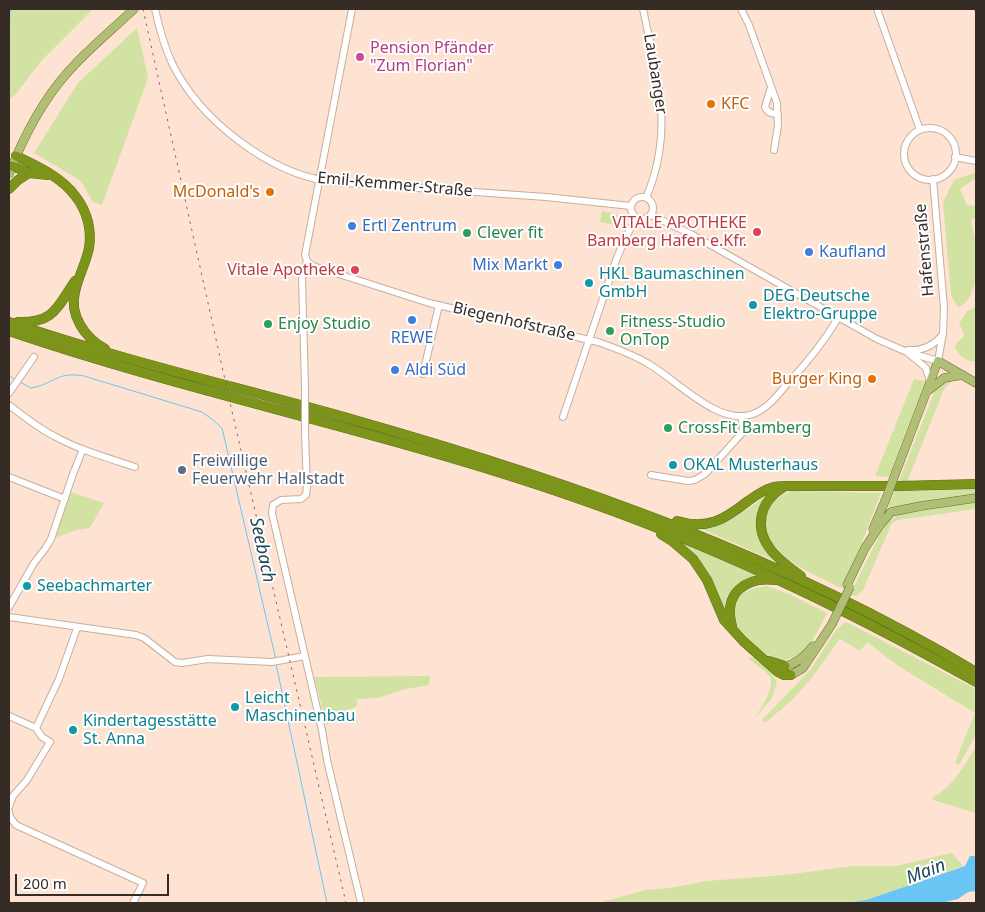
<!DOCTYPE html>
<html>
<head>
<meta charset="utf-8">
<style>
  body { margin:0 }
  #map { position:relative; width:985px; height:912px; overflow:hidden; background:#fee3d2; font-family:"Noto Sans",sans-serif }
  canvas { display:block }
  .frame { position:absolute; inset:0; border:10px solid #362c26; pointer-events:none }
  .scale { position:absolute; left:15px; top:874px; width:154px; height:22px; box-sizing:border-box; border:2px solid #362c26; border-top:0; padding-left:6px; font-size:15px; line-height:18px; white-space:nowrap; color:#362c26; -webkit-text-stroke:4px #fff; paint-order:stroke }
</style>
</head>
<body>
<div id="map">
<canvas width="985" height="912"></canvas>
<div class="frame"></div>
<div class="scale">200 m</div>
</div>
<script>
const context = document.querySelector('canvas').getContext('2d');
context.lineJoin = 'round';
function paint(path, color) {
  context.fillStyle = color;
  context.fill(path, 'evenodd');
}
function stroke(path, color, width, dash) {
  context.strokeStyle = color;
  context.lineWidth = width;
  context.lineCap = dash ? 'butt' : 'round';
  context.setLineDash(dash || []);
  context.stroke(path);
}
function drawText(font, color, halo, rows, align = 'center') {
  context.font = font + ' "Noto Sans",sans-serif';
  context.lineWidth = 4;
  context.setLineDash([]);
  context.textBaseline = 'middle';
  context.strokeStyle = halo;
  context.fillStyle = color;
  for (const [text, x, y, turn = 0] of rows) {
    context.save();
    context.translate(x, y);
    context.rotate((+turn || 0) * Math.PI / 180);
    context.textAlign = isNaN(turn) ? turn : align;
    if (halo) context.strokeText(text, 0, 0);
    context.fillText(text, 0, 0);
    context.restore();
  }
}
paint(new Path2D(`
  M9,9h84l-52,52 -25,33 -7,6z
  M137,28l11,50 -46,127 -10,-4 -11,-20 -47,-28 44,-70z
  M974,173h2v5l-16,11 7,16 9,1v11l-5,3c6,23 13,75 -13,88l-7,-13 -8,-93 11,-22z
  M602,211l21,5 1,3 -4,11 -5,-5 -15,-3z
  M976,307v54c-9,2 -17,-6 -21,-13l1,-4c11,-11 9,-7 3,-20l8,-13z
  M914,379l11,2 -36,96 -14,-1z
  M950,379l1,3 -7,7 -37,93 -8,-1 35,-88 9,-11z
  M976,489v5l-84,13 -4,-1 6,-15z
  M791,491l90,2 -21,54 -19,41c-26,-13 -84,-36 -74,-73 4,-13 12,-19 24,-24z
  M70,492l34,11 -14,25 -13,2 -23,8z
  M769,493c-13,17 -17,35 -5,53 3,5 7,8 9,14l-71,-31c29,-5 44,-19 67,-36z
  M976,502v7l-78,11 -6,3 -29,67 -6,6 -7,-1 32,-65 6,-8 12,-8z
  M680,542l80,35 -12,4 -21,36z
  M767,586l22,8 38,19c-8,15 -19,42 -38,46 -8,2 -15,-1 -22,-5 -11,-7 -22,-14 -29,-25 -4,-6 -4,-11 -3,-18 1,-18 15,-23 32,-25z
  M846,622l130,67v45l-17,31 -4,-2 20,-50 -78,-48 -30,-23 -7,9 -20,-12 -30,41 -20,22 -25,21 -3,-3 49,-51 25,-39z
  M748,658h7l15,13 7,11 -5,16 -17,20c6,-10 20,-30 15,-41 -4,-7 -16,-13 -22,-19z
  M430,676l-1,9 -23,4 -28,9 -21,1v7l-9,4 -21,15 -13,-48z
  M976,747v66l-43,-13 -1,-2c21,-11 32,-32 44,-51z
  M952,853l11,13 -97,34 -21,3h-247l48,-13 24,-2 37,-7 77,-6 70,-9h42z`), '#d1e2a2');
paint(new Path2D(`
  M970,856h6v35l-8,1 -10,7 -17,4h-96l21,-3 99,-34z`), '#6bc5f4');
stroke(new Path2D(`
  M9,46l1,-37
  M9,375l5,4
  M20,382l11,6c23,-4 26,-17 53,-12l118,36 11,8 9,8 54,232
  M276,664l51,239`), '#6bc5f4', 1);
const minor = new Path2D(`
  M155,9c4,18 9,37 17,54 27,56 97,111 160,119l214,15 85,9
  M643,9c14,68 32,121 3,189
  M741,9l8,16 28,78 1,23 -4,24
  M877,9l43,121
  M771,87l-6,20c2,6 7,7 13,7
  M904 154a26 26 0 1 1 52 0a26 26 0 1 1-52 0Z
  M955,157l21,4
  M631 208a11 11 0 1 1 22 0a11 11 0 1 1-22 0Z
  M651,215l40,19 186,105 30,13 31,9 5,-28 1,-25 -11,-129
  M307,261l6,5 35,11 81,26 169,39c17,6 34,12 49,21 29,16 71,64 106,51 14,-5 25,-19 34,-30 20,-21 37,-42 51,-66
  M908,350c15,1 26,-4 35,-16
  M908,353l18,15 4,14
  M423,374l16,-69
  M305,387l-3,-108 5,-18 -2,-6 47,-246
  M9,393l25,-36
  M9,405c14,11 29,23 45,31 25,14 54,22 81,31
  M563,417l52,-154 9,-22 12,-23
  M305,434l2,52 -1,9 -5,4 -20,1 -8,5 -1,8 50,217 5,30 34,143
  M651,475l37,6 7,-1 10,-6 37,-41 1,-6 -2,-11
  M9,477l56,22
  M9,607l25,-44 11,-14 6,-10 22,-65 10,-25
  M9,617l127,18 8,3 31,24 7,1 26,-4 64,3 33,-6
  M9,716l27,12 6,9 8,5 -23,38 -14,16 -4,11
  M36,728l23,-49 18,-51
  M9,812l1,5 6,8 127,58 -10,20`);
const major = new Path2D(`
  M9,174c14,-36 33,-73 59,-102 20,-23 44,-42 66,-63
  M929,390l15,-12 19,-3
  M896,472l42,-111 38,22
  M873,529l12,-28
  M847,585l18,-37 15,-23 11,-13 30,-6 55,-8
  M785,666c12,-2 21,-11 28,-20
  M791,675l12,-7 29,-44`);
const highway = new Path2D(`
  M16,156c21,10 46,21 60,41 11,14 16,33 13,51 -3,15 -11,29 -14,44 -6,23 10,46 30,57
  M12,166l17,7 19,2
  M9,189l9,-9 11,-7
  M9,322c115,39 233,66 349,99 215,61 426,136 618,251
  M18,322c37,1 39,-15 57,-41
  M9,331c185,63 378,101 562,165 143,49 274,112 405,186
  M784,487c-24,14 -31,40 -13,63 8,10 19,18 30,26
  M677,521c30,9 47,-1 71,-20 7,-5 15,-11 23,-13 5,-2 11,-2 16,-2h112l77,-2
  M661,534l11,7 21,18 14,21 17,40 19,21 35,31 6,3h7
  M732,626c-9,-32 13,-50 44,-46
  M769,661l16,5`);
stroke(minor, '#c7ae9e', 8);
stroke(major, '#64701e', 9);
stroke(highway, '#64701e', 10);
stroke(minor, '#fff', 6);
stroke(major, '#b0bf75', 8);
stroke(highway, '#7c9419', 9);
stroke(new Path2D(`
  M143,9l88,398 115,496
  M967,9l9,2`), '#7a6b61', 1, [2.5, 5]);
const minorBridge = new Path2D(`
  M305,387v47`);
const majorBridge = new Path2D(`
  M885,501l11,-29
  M832,624l18,-37`);
stroke(minorBridge, '#c7ae9e', 8, []);
stroke(majorBridge, '#64701e', 9, []);
stroke(minorBridge, '#fff', 6);
stroke(majorBridge, '#b0bf75', 8);
for (const [x, y, r, color] of [
  [360,57,5,"#d1479c"],
  [711,104,5,"#e8710a"],
  [270,192,5,"#e8710a"],
  [352,226,5,"#3f7fe0"],
  [757,232,5,"#e0444e"],
  [467,233,5,"#2e9e5b"],
  [809,252,5,"#3f7fe0"],
  [558,265,5,"#3f7fe0"],
  [355,270,5,"#e0444e"],
  [589,283,5,"#0f9aa8"],
  [753,305,5,"#0f9aa8"],
  [412,320,5,"#3f7fe0"],
  [268,324,5,"#2e9e5b"],
  [610,331,5,"#2e9e5b"],
  [395,370,5,"#3f7fe0"],
  [872,379,5,"#e8710a"],
  [668,428,5,"#2e9e5b"],
  [673,465,5,"#0f9aa8"],
  [182,470,5,"#5c6f8a"],
  [27,586,5,"#0f9aa8"],
  [235,707,5,"#0f9aa8"],
  [73,730,5,"#0f9aa8"]
]) {
  const dot = new Path2D();
  dot.arc(x, y, r, 0, 2 * Math.PI);
  context.fillStyle = color;
  context.fill(dot);
  stroke(dot, '#fff', 2);
}
drawText('16px', '#b23c85', '#fff', [
  ["Pension Pfänder",370,48],
  ["\"Zum Florian\"",370,66]
], 'left');
drawText('16px', '#362c26', '#fff', [
  ["Laubanger",655,74,81],
  ["Emil-Kemmer-Straße",395,185,5],
  ["Hafenstraße",925,250,-95],
  ["Biegenhofstraße",514,322,13]
]);
drawText('16px', '#c56008', '#fff', [
  ["KFC",721,104,"left"],
  ["McDonald's",260,192],
  ["Burger King",862,379]
], 'right');
drawText('16px', '#be3a42', '#fff', [
  ["VITALE APOTHEKE",747,223],
  ["Bamberg Hafen e.Kfr.",747,241],
  ["Vitale Apotheke",345,270]
], 'right');
drawText('16px', '#366cbe', '#fff', [
  ["Ertl Zentrum",362,226],
  ["Kaufland",819,252],
  ["Mix Markt",548,265,"right"],
  ["REWE",412,338,"center"],
  ["Aldi Süd",405,370]
], 'left');
drawText('16px', '#27864d', '#fff', [
  ["Clever fit",477,233],
  ["Fitness-Studio",620,322],
  ["OnTop",620,340],
  ["Enjoy Studio",278,324],
  ["CrossFit Bamberg",678,428]
], 'left');
drawText('16px', '#0d838f', '#fff', [
  ["HKL Baumaschinen",599,274],
  ["GmbH",599,292],
  ["DEG Deutsche",763,296],
  ["Elektro-Gruppe",763,314],
  ["OKAL Musterhaus",683,465],
  ["Seebachmarter",37,586],
  ["Leicht",245,698],
  ["Maschinenbau",245,716],
  ["Kindertagesstätte",83,721],
  ["St. Anna",83,739]
], 'left');
drawText('16px', '#4e5e75', '#fff', [
  ["Freiwillige",192,461],
  ["Feuerwehr Hallstadt",192,479]
], 'left');
drawText('italic 18px', '#1f475a', '#fff', [
  ["Seebach",262,550,78],
  ["Main",926,872,-21]
]);
</script>
</body>
</html>
